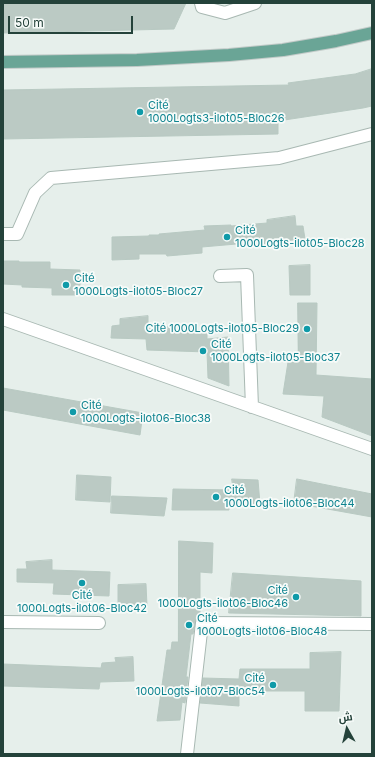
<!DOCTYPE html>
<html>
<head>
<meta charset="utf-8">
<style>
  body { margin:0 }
  #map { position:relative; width:375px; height:757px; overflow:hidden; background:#e6efeb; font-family:Inter,Cairo,sans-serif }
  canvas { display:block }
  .frame { position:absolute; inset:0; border:4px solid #24423a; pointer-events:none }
  .north { position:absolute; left:327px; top:709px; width:40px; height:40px; -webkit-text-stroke:3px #f7fbf9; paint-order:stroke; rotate:352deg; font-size:11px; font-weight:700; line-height:16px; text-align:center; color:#24423a }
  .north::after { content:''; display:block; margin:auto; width:14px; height:18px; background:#24423a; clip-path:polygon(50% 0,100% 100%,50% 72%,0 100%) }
  .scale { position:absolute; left:8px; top:16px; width:125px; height:18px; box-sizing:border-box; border:2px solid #24423a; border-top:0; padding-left:5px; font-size:12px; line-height:14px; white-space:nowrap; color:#24423a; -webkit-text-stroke:3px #f7fbf9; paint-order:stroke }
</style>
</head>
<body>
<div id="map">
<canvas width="375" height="757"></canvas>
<div class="frame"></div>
<div class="north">ش</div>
<div class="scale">50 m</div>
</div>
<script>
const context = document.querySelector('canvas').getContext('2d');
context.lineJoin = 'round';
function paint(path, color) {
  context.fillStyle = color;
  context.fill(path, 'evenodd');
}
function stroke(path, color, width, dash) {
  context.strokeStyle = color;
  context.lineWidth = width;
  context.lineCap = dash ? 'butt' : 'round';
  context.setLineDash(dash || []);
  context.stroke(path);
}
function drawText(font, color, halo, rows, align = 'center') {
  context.font = font + ' Inter,sans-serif';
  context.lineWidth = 3.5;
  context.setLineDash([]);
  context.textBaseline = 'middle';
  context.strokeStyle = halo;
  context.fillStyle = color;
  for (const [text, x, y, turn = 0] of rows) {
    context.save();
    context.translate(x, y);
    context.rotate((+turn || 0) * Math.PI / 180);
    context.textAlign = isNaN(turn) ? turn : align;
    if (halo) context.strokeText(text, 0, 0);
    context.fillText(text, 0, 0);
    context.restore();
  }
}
const building = new Path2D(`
  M3,3h183l-12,26 -171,4z
  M372,69v37l-9,2 -85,13v13l-275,5v-49l286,-5 -1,-2 67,-9z
  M295,216l1,10h7l2,13 -39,3v3l-18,1v-3l-46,4v6l-35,3 -1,-2h-27v5l-27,1v-23l37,-1v-1h10v-1l46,-4 -1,-4 27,-1v1l36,-3v-3z
  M3,261h16v1h31v7l30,1v25h-28v-7l-30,-1v-2l-19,-1z
  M310,265v30h-20l-1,-29z
  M298,303h19l-1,72 56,4v57l-50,-19 2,-21 -41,-2 5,-32h10z
  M148,316v13l16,-2 28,-1v4l15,-1v10l21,-2 1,49 -21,-8 -1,-26 -60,-2 -1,-11 -35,-1 1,-12 8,-1v-6z
  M3,388l140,25 -3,22 -137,-25z
  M77,475l34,2 -1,25 -34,-2z
  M232,479l26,1 2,24 -32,-1 1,7h-57l1,-21 60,1z
  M297,479l75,15v23l-78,-14z
  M112,496l55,2 -3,18 -53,-3z
  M179,541l34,2 -1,30 -12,-1v44l-4,3 -3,15h-2l-5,43h2l-3,26 -3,-1 -2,18 -23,1 10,-71h4l1,-8h6z
  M52,560v10l58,2 -1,24 -56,-2 1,-11 -37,-1v-13h10l-1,-7z
  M233,573l128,8v35l-132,-3z
  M146,584l1,22h-29v-21z
  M341,652l-2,59h-34v-20h-66v15l-39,-3 3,-25 36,1 1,-10h70v-16z
  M133,657l1,24 -34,1 -1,7 -96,-3v-22l98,4 1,-5 14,-1 -1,-4z`);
paint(building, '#bbcac4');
stroke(building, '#b8c9c2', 1);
const minor = new Path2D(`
  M201,3l1,4 23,6 30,-10
  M3,234h14l18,-41 16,-15 228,-20 93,-24
  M220,276l27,-1 5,132
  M3,319l369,130
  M3,622l96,1
  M187,754l15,-131 170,1`);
const major = new Path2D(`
  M3,62l134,-2 92,-5 54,-5 53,-9 36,-8`);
stroke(minor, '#a8b8b2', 14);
stroke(major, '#c2cac8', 14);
stroke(minor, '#fff', 12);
stroke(major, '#6aa596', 12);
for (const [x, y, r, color] of [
  [140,112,4,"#0f9aa8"],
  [227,237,4,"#0f9aa8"],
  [66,285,4,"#0f9aa8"],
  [307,329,4,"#0f9aa8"],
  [203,351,4,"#0f9aa8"],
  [73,412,4,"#0f9aa8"],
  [216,497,4,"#0f9aa8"],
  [82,583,4,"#0f9aa8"],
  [296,597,4,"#0f9aa8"],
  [189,625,4,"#0f9aa8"],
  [273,685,4,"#0f9aa8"]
]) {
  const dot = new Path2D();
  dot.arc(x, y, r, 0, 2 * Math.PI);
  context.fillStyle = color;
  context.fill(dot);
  stroke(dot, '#f7fbf9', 1.5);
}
drawText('11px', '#0d838f', '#f7fbf9', [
  ["Cité",148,106],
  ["1000Logts3-ilot05-Bloc26",148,119],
  ["Cité",235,231],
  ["1000Logts-ilot05-Bloc28",235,244],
  ["Cité",74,279],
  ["1000Logts-ilot05-Bloc27",74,292],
  ["Cité 1000Logts-ilot05-Bloc29",299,329,"right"],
  ["Cité",211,345],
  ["1000Logts-ilot05-Bloc37",211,358],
  ["Cité",81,406],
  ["1000Logts-ilot06-Bloc38",81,419],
  ["Cité",224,491],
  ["1000Logts-ilot06-Bloc44",224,504],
  ["Cité",288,591,"right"],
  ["1000Logts-ilot06-Bloc46",288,604,"right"],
  ["Cité",82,596,"center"],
  ["1000Logts-ilot06-Bloc42",82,609,"center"],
  ["Cité",197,619],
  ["1000Logts-ilot06-Bloc48",197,632],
  ["Cité",265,679,"right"],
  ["1000Logts-ilot07-Bloc54",265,692,"right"]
], 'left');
</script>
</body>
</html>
